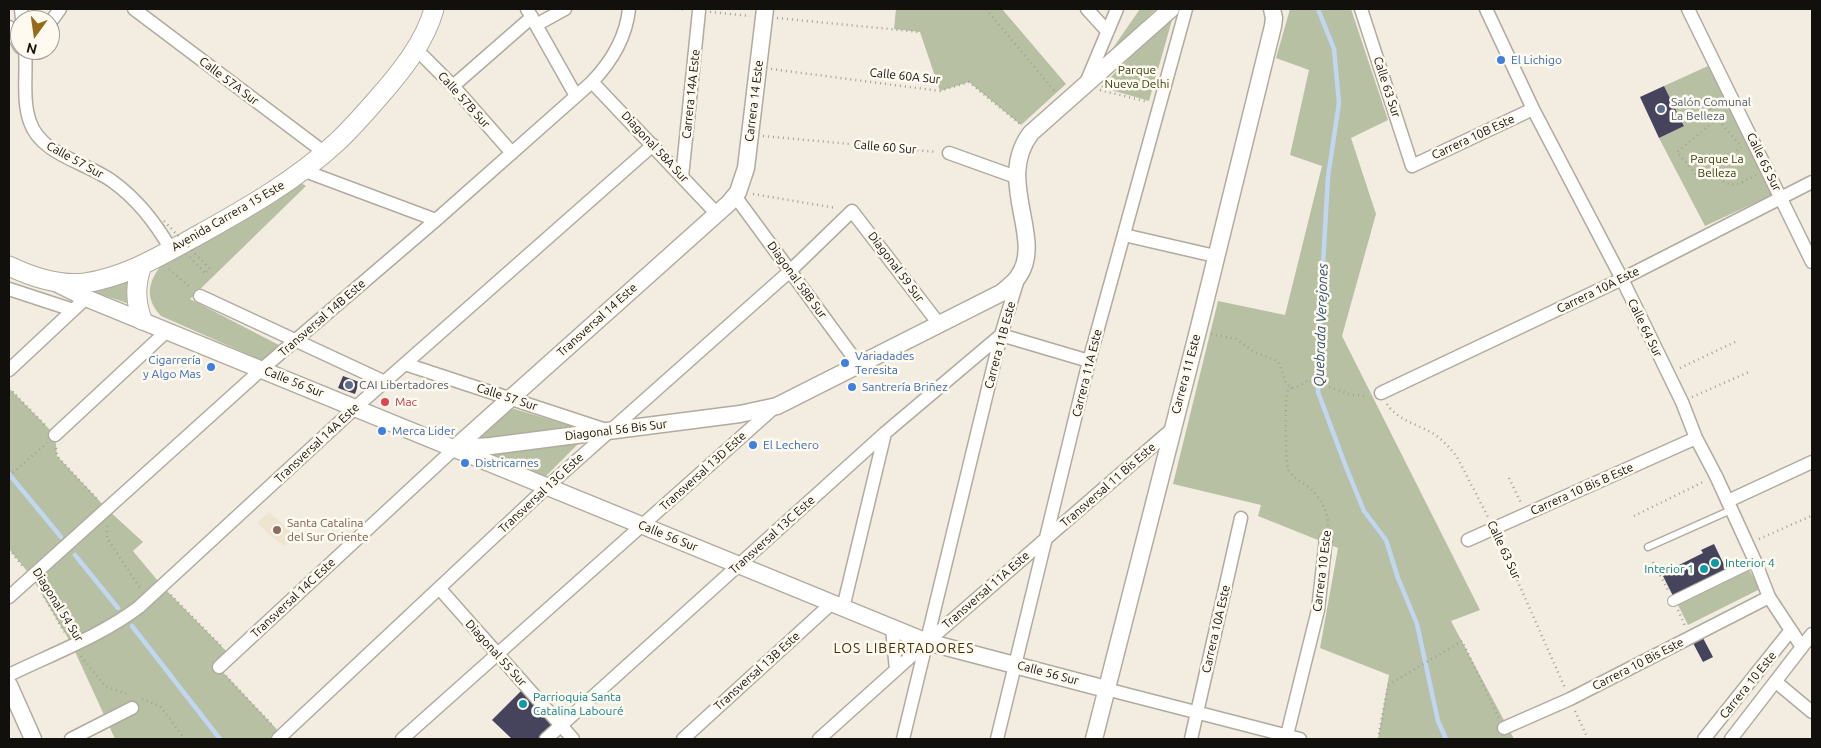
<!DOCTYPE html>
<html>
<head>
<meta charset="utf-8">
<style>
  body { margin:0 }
  #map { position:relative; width:1821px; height:748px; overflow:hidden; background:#f3ece0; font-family:Ubuntu,sans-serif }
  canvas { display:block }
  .frame { position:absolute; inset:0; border:10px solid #12100c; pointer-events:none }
  .north { position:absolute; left:10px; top:10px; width:50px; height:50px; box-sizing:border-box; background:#fffaf0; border:1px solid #a09c95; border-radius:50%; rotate:194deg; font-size:14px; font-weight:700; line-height:20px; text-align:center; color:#12100c }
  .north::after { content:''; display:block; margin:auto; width:18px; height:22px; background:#976c19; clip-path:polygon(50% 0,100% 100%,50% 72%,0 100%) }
</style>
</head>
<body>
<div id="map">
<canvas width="1821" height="748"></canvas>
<div class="frame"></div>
<div class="north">N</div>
</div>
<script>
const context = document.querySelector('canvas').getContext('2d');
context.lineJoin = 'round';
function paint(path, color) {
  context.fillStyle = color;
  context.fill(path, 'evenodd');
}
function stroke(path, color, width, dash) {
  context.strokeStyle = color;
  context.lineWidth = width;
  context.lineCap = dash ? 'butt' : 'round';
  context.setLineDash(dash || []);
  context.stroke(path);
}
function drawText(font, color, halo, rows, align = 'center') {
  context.font = font + ' Ubuntu,sans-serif';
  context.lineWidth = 5;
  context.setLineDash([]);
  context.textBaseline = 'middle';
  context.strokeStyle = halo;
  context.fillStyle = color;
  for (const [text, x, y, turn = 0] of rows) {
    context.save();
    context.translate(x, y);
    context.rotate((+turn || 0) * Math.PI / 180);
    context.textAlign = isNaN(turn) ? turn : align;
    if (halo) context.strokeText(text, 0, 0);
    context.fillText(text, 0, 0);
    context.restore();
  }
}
paint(new Path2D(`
  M269,512l28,25 -13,10 -27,-24z`), '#eee4d0');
paint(new Path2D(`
  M896,9h106l64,75 -45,41 -52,-43 -29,9 -20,-59 -26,-3z
  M1140,9h16l-50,49z
  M1290,9h61l37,111 -37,18 25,76 -34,122 138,274 -29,11 63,118h-136l11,-64 -69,-27 18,-100 -80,-32 3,-11 -88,-21 45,-183 67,14 37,-149 -32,-11 19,-85 -33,-12z
  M1174,13l-25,88 -48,-14z
  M1708,66l66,128 -69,32 -46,-88 25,-13 -20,-39z
  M301,183l5,3 -116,113 89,46 -16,16 -102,-45c-13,-14 -15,-28 -4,-45 9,-13 36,-21 49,-29 32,-19 63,-39 95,-59z
  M128,282l-1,21 -45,-15z
  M9,388l46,47 2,21 50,53 36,33 -10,9 30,36 68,69 -12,12 63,67 -4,4h-163l-43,-94 -41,-69 -22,-27z
  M511,408l64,19 -104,16z
  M580,442l-35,35 -59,-23z
  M1747,566l13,23 -72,36 -12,-24z`), '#b7c0a3');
stroke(new Path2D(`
  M1318,9l16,40 5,54 -11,74 -10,174v41l28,75 18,44 22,29 12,38 19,46 21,97 8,18
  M9,474l52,63
  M75,555l43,53
  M132,626l88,113`), '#c1d6f1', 4.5);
paint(new Path2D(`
  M1664,86l20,40 -25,12 -19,-41z
  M343,376l16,6 -4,12 -17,-6z
  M1714,544l14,29 -54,25 -11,-22 11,-5 -1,-3 30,-15 -2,-3z
  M1703,638l10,19 -10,5 -10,-19z
  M523,689l33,35 -18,15h-26l-20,-19z`), '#46435d');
const service = new Path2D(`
  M1648,547l83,-37`);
const pedestrian = new Path2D(`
  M1673,601l82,-40`);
const minor = new Path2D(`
  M21,9l1,11
  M134,9l191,144
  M527,9l49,87
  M1087,9l20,22
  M1361,9l51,157 121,-57
  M1486,9l47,100 89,170 60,123 14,36 20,38 39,85 14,36 33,50
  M1688,9l124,253
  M50,23l10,-14
  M536,25l29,-16
  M9,27l11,20
  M416,49l37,37 59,67
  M25,50c2,23 -3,50 5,72 11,33 56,40 82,59 25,18 44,42 59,69
  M592,82l125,132
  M1086,83l31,-74
  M453,86l79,-69
  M949,153l67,24
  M302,170l134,50
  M682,177l17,-166
  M735,196l124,169
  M1124,235l91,21
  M9,289l64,21
  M200,296l185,86
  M405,364l201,66
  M9,370l77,-72
  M1381,393l241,-114 190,-97
  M55,435l112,-104
  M1728,501l84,-39
  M1468,540l228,-102
  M439,588l134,151
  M9,597l253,-228 174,-149 156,-138c20,-21 34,-44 37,-73
  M843,608l42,-175
  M892,628l4,42
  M219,667l236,-219
  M9,675c43,-21 92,-39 130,-68l217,-200 297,-262
  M1776,682l36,30
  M1106,689l194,50
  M1504,728l66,-29 199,-102
  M71,739l61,-31
  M278,739l270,-253 242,-215 62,-60 87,113
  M402,739l374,-333
  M546,739l339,-306 116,-98 88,26
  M683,739l149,-136
  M819,739l108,-97 244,-212
  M903,739l98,-404 17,-56
  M997,739l92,-378 97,-352
  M1191,739l50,-221
  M1286,739l32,-129 8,-72
  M1704,739l87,-109
  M1731,739l81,-105`);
const tertiary = new Path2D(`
  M56,283l30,15 841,344 179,47
  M455,448l274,-245 9,-11 8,-24 19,-159
  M462,448l29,-2 249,-32 37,-8 224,-113c6,-5 13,-10 17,-16 28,-38 -24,-96 13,-144l140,-124
  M9,685l24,54
  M1094,739l105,-412 74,-301 1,-8 -2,-9`);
const secondary = new Path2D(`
  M9,266c23,11 50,20 76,17 40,-6 73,-26 108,-45 50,-28 101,-56 144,-96 15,-14 28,-29 41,-44 23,-26 47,-56 56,-89
  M142,320c-7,-20 -7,-35 0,-55`);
stroke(service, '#b1ab9f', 9);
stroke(pedestrian, '#b1ab9f', 12);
stroke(minor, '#b1ab9f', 15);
stroke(tertiary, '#b1ab9f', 19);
stroke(secondary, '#b1ab9f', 21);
stroke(new Path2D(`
  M677,9l10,1
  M986,9l70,84
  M710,12l40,4
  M777,18l143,14
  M771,69l169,22 29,-9 51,42
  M1100,90l48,12
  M1709,109l30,35
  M1717,119l-40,33 24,28 40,-33
  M1682,121l40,-17
  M763,136l174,16
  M1712,171c19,19 22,16 44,4
  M753,194l83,14
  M190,257l15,16
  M169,269l22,19
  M1211,334l25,5 20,14 22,8 8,22 6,5 7,-2 10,-6 43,15 16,1
  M1680,368l57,-27
  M9,388l37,38
  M1292,388l-4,2 -2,8c0,10 -1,65 2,71 5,10 15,13 23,20 10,10 18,24 17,38
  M1692,397l59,-26
  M1387,404c11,17 31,20 47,30 9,6 16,14 23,23l31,60
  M56,448l1,8 42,45
  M9,476l38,-33
  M1509,478l12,25
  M1634,516l71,-35
  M107,526v12l33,50
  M1499,539l66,149
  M1759,539l52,-23
  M9,549l15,19
  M1653,562l16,30
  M39,588l27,47
  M171,595l52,53
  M1678,610l7,16
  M81,656l24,30 25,9
  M226,676l48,51
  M142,699l18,7 25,33
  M1575,711l13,28
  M1378,739l10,-54 74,-44 37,77`), '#a49f96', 2.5, [1, 4]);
stroke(service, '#fff', 6);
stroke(pedestrian, '#fff', 10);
stroke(minor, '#fff', 12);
stroke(tertiary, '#fff', 16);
stroke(secondary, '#fff', 19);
stroke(new Path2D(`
  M164,221l46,48 -5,4`), '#a49f96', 2.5, [1, 4]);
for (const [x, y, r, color] of [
  [1501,60,5,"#3f7fe0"],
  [1661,109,5,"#5c6f8a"],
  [845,363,5,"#3f7fe0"],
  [211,367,5,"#3f7fe0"],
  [349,385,5,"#5c6f8a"],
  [852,387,5,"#3f7fe0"],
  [385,402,5,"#e0444e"],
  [382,431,5,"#3f7fe0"],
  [753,445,5,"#3f7fe0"],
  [465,463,5,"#3f7fe0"],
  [277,530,5,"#8d6e63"],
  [1715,563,5,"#0f9aa8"],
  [1704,569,5,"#0f9aa8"],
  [523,704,5,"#0f9aa8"]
]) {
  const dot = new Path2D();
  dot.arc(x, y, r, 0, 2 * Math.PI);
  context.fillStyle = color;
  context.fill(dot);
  stroke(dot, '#fffaf0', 2);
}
drawText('12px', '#366cbe', '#fffaf0', [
  ["El Lichigo",1511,60],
  ["Variadades",855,356],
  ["Teresita",855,370],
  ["Cigarrería",201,360,"right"],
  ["y Algo Mas",201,374,"right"],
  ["Santrería Briñez",862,387],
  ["Merca Lider",392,431],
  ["El Lechero",763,445],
  ["Districarnes",475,463]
], 'left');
drawText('12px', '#364210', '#fffaf0', [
  ["Parque",1137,70],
  ["Nueva Delhi",1137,84],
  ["Parque La",1717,159],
  ["Belleza",1717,173]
]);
drawText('12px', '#12100c', '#fffaf0', [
  ["Calle 60A Sur",905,76,6],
  ["Calle 57A Sur",229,81,37],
  ["Calle 63 Sur",1387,87,72],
  ["Carrera 14A Este",691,94,-84],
  ["Calle 57B Sur",464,100,48],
  ["Carrera 14 Este",754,101,-83],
  ["Carrera 10B Este",1473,137,-25],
  ["Diagonal 58A Sur",655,147,47],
  ["Calle 60 Sur",885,147,5],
  ["Calle 57 Sur",75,160,29],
  ["Calle 65 Sur",1764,162,64],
  ["Avenida Carrera 15 Este",228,216,-30],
  ["Diagonal 59 Sur",896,267,53],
  ["Diagonal 58B Sur",797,280,54],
  ["Carrera 10A Este",1598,290,-26],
  ["Transversal 14B Este",322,318,-41],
  ["Transversal 14 Este",597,320,-42],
  ["Calle 64 Sur",1645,328,64],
  ["Carrera 11B Este",1000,345,-75],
  ["Carrera 11A Este",1087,373,-76],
  ["Carrera 11 Este",1186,374,-75],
  ["Calle 56 Sur",294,382,22],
  ["Calle 57 Sur",507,397,18],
  ["Diagonal 56 Bis Sur",616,430,-7],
  ["Transversal 14A Este",317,443,-43],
  ["Transversal 13D Este",703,471,-42],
  ["Transversal 11 Bis Este",1108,485,-41],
  ["Carrera 10 Bis B Este",1582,489,-24],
  ["Transversal 13G Este",541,493,-43],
  ["Transversal 13C Este",772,535,-42],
  ["Calle 56 Sur",668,536,22],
  ["Calle 63 Sur",1504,550,65],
  ["Carrera 10 Este",1322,571,-83],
  ["Transversal 11A Este",986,590,-41],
  ["Transversal 14C Este",293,598,-43],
  ["Diagonal 54 Sur",58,605,58],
  ["Carrera 10A Este",1216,629,-77],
  ["Diagonal 55 Sur",496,653,48],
  ["Carrera 10 Bis Este",1638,664,-27],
  ["Transversal 13B Este",757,671,-42],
  ["Calle 56 Sur",1048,673,15],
  ["Carrera 10 Este",1748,685,-51]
]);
drawText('12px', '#4e5e75', '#fffaf0', [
  ["Salón Comunal",1671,102],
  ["La Belleza",1671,116],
  ["CAI Libertadores",359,385]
], 'left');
drawText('12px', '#be3a42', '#fffaf0', [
  ["Mac",395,402]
], 'left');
drawText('12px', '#785e54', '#fffaf0', [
  ["Santa Catalina",287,523],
  ["del Sur Oriente",287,537]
], 'left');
drawText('12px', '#0d838f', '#fffaf0', [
  ["Interior 4",1725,563],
  ["Interior 1",1694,569,"right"],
  ["Parrioquia Santa",533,697],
  ["Catalina Labouré",533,711]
], 'left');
drawText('italic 14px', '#2e4d73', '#fffaf0', [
  ["Quebrada Verejones",1321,325,-88]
]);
context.letterSpacing = '1px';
drawText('14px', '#47310c', '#fffaf0', [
  ["LOS LIBERTADORES",904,648]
]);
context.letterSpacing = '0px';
</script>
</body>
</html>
